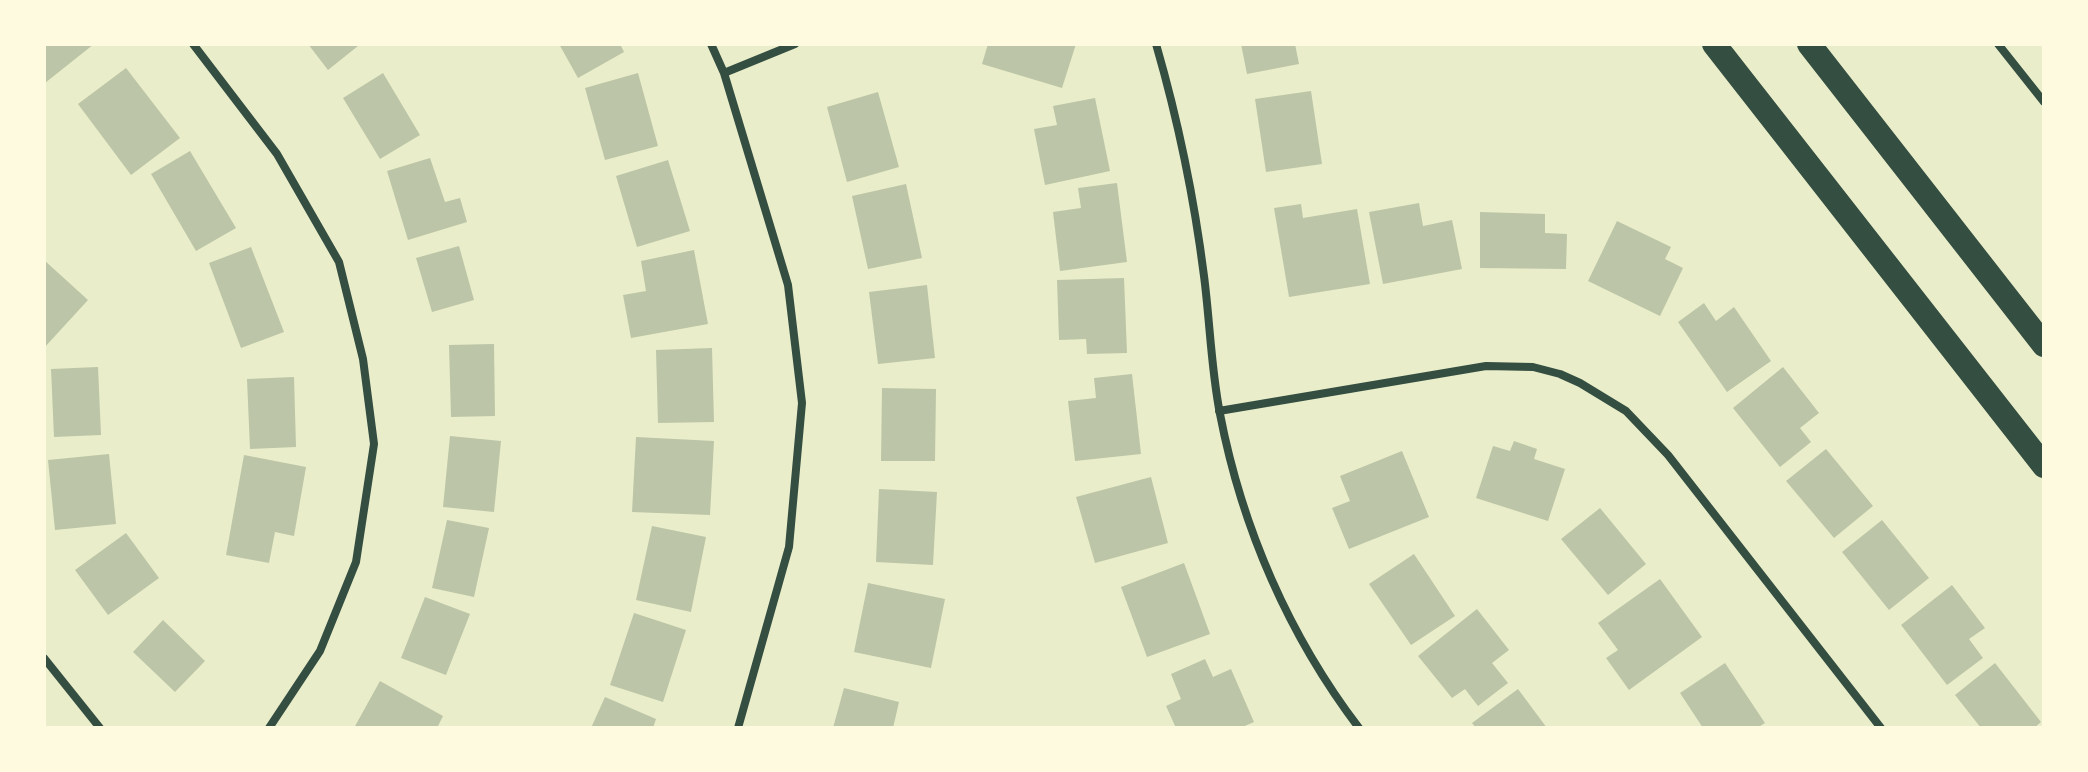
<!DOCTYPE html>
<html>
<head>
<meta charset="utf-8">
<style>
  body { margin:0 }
  #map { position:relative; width:2088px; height:772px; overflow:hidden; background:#e9edc9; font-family:"Sofia Sans Condensed",sans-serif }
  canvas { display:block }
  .frame { position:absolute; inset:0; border:46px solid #fefae0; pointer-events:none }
</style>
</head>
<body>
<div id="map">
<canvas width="2088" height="772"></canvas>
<div class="frame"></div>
</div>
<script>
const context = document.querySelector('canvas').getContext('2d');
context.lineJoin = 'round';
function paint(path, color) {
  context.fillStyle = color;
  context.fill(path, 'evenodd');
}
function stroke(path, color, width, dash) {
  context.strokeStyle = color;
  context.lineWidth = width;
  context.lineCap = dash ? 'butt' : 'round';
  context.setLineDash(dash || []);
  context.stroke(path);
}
paint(new Path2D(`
  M44,44h50l-49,39z
  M308,44h49l1,2 -30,24z
  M559,44h61l4,8 -46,26z
  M988,44h88l-14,44 -80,-24z
  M1241,44h54l4,20 -52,10z
  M126,68l54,70 -49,37 -53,-71z
  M383,73l37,62 -40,24 -37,-61z
  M638,73l20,73 -53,14 -20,-72z
  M1311,91l11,73 -56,8 -11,-73z
  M878,92l21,75 -52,15 -20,-75z
  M1095,98l15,73 -65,14 -11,-56 23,-4 -4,-19z
  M190,151l46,77 -40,23 -45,-77z
  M430,158l15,44 15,-4 7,24 -59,18 -21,-69z
  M668,160l22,71 -53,16 -21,-71z
  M1117,183l10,79 -67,9 -7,-59 28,-4 -3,-20z
  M906,184l16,74 -54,11 -16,-73z
  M1419,203l4,23 29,-6 10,49 -79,15 -14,-72z
  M1301,204l2,14 54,-9 13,75 -81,13 -15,-89z
  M1480,212l65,2v19l22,1 -1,35 -86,-1z
  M1617,221l54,26 -6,12 18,9 -23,48 -72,-35z
  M459,246l15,54 -42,12 -16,-54z
  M251,247l33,85 -43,16 -32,-85z
  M694,250l14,74 -77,14 -8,-43 23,-4 -5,-30z
  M44,260l44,40 -44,48z
  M1124,278l3,75 -40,1 -1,-15 -27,1 -2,-60z
  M927,285l8,73 -57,6 -9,-72z
  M1704,303l12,18 18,-14 37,54 -44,31 -49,-70z
  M494,344l1,72 -44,1 -2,-72z
  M712,348l2,74 -56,1 -2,-73z
  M98,367l3,68 -47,2 -3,-68z
  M1783,367l36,46 -19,15 11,14 -31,25 -47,-59z
  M1132,374l9,80 -66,7 -7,-60 28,-3 -2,-20z
  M294,377l2,70 -46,2 -3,-70z
  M882,388l54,1 -1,72h-54z
  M450,436l51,5 -7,71 -51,-5z
  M636,437l78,4 -4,74 -78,-3z
  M1514,441l23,8 -3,10 31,10 -17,52 -72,-23 17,-52 17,5z
  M1826,449l47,57 -39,32 -48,-57z
  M1402,451l27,66 -80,32 -17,-41 18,-7 -10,-25z
  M109,454l7,70 -61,6 -7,-70z
  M244,455l62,12 -12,69 -19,-4 -6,31 -43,-8z
  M1151,477l17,66 -73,20 -19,-66z
  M879,489l58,3 -4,73 -57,-3z
  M1600,508l46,56 -38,31 -47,-56z
  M447,520l42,8 -15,69 -42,-9z
  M1882,520l47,58 -40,32 -47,-58z
  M652,526l54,11 -15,75 -55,-12z
  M126,533l33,45 -51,37 -33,-45z
  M1414,554l41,62 -44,29 -42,-61z
  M1184,563l26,71 -63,23 -26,-70z
  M1660,579l42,58 -73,53 -23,-32 12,-8 -20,-27z
  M868,583l77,16 -14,69 -77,-16z
  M1952,585l33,43 -16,11 14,19 -36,27 -46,-60z
  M425,597l45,17 -24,61 -45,-17z
  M1477,609l32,41 -17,13 16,20 -30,23 -13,-17 -13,9 -34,-42z
  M634,613l52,17 -23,72 -53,-17z
  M163,620l42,41 -30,31 -42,-40z
  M1205,659l8,18 18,-8 23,53 -14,6h-64l-10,-22 15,-7 -10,-25z
  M1725,663l40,60 -8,5h-54l-23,-35z
  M1995,663l46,59 -7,6h-53l-26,-33z
  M380,681l63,35 -6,12h-83z
  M844,688l55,14 -6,26h-60z
  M1518,689l29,39h-71l-4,-5z
  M605,697l51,22 -3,9h-62z`), '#bcc5a7');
stroke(new Path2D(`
  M193,44l84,110 62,108 24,97 11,85 -18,118 -36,89 -51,77
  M711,44l13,29 64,212 14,118 -13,144 -51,181
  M1156,44c22,76 38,153 48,232 6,46 7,93 16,138 22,114 69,222 139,314
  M1998,44l46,58
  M724,73l71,-29
  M1219,411l267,-45 47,1 27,7 20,9 46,28 42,44 213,273
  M44,658l56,70`), '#344e41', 8);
stroke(new Path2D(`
  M1714,44l330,422
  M1809,44l235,301`), '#344e41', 24);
</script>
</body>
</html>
